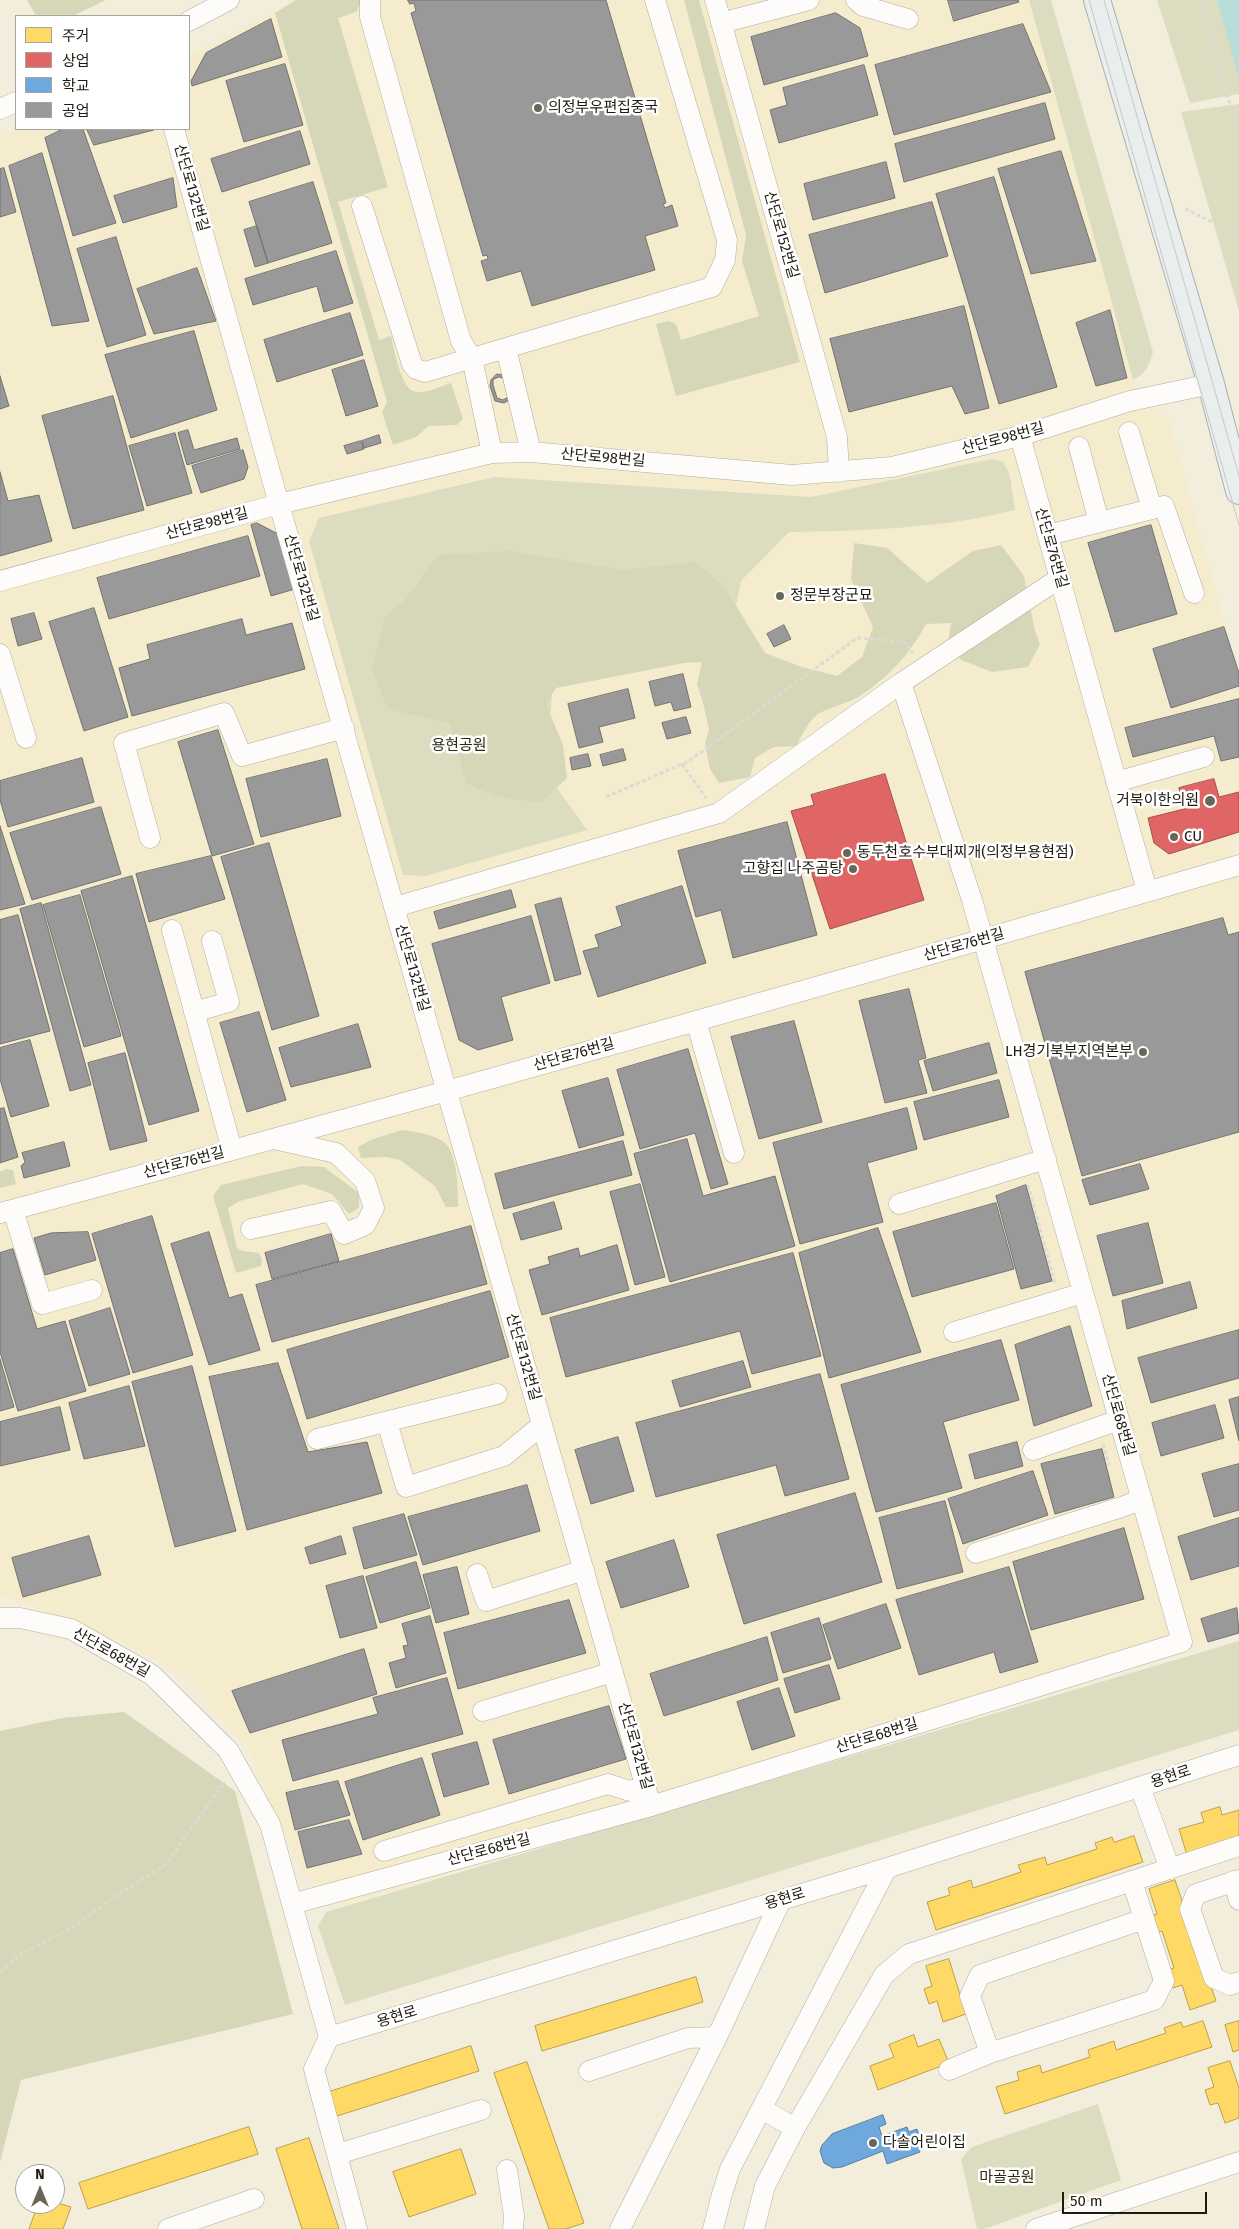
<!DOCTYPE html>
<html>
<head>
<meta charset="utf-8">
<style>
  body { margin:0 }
  #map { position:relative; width:1239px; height:2229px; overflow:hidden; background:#f3eedc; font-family:"Fira Sans","Noto Sans KR",sans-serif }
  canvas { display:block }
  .legend { position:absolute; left:15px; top:15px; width:175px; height:115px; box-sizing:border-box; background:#fff; border:1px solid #a5a49f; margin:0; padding:6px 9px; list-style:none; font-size:15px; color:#1e1b0f }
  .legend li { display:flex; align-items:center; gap:10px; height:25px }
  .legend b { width:25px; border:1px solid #a5a49f }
  .north { position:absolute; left:15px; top:2164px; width:50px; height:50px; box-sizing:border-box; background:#fff; border:1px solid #a5a49f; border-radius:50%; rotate:0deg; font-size:14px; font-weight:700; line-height:20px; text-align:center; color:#1e1b0f }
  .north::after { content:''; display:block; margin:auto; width:18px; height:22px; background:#696557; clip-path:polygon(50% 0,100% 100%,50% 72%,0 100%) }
  .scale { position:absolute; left:1062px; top:2192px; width:145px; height:22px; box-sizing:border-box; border:2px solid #1e1b0f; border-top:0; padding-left:6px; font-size:15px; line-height:18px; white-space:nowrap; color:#1e1b0f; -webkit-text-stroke:4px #fff; paint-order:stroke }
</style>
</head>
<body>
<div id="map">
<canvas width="1239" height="2229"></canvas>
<ul class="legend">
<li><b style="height:14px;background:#ffd966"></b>주거</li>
<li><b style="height:14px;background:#e06666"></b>상업</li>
<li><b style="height:14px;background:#6fa8dc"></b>학교</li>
<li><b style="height:14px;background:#999"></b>공업</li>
</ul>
<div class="north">N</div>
<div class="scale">50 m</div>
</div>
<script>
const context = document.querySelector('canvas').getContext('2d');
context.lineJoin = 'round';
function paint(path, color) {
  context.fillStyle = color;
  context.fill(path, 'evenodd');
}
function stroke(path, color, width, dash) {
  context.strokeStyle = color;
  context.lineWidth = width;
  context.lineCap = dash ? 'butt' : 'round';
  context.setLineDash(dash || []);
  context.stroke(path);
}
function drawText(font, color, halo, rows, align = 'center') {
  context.font = font + ' "Fira Sans","Noto Sans KR",sans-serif';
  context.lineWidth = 5;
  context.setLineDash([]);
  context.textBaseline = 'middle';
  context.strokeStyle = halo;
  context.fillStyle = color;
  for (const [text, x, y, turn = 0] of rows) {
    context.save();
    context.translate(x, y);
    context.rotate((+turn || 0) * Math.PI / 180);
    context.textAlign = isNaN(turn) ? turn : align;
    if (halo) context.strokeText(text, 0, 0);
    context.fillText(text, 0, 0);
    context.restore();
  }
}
paint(new Path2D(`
  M296,0h732l105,380 37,43 69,254v163l-7,4 7,28v760l-894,273 -45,-34 -51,-121 -63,-71 -53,-33 -125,-49h-8v-1459l17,-9h172v-73z`), '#f5eccd');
paint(new Path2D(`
  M1029,0h22l102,352c-4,13 -7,22 -20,28z
  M1157,0h82v94l-49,9z
  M1239,104v207l-58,-199z
  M992,459l11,2 7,15 5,34c-72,18 -151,21 -226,22l-48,49 -8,39 -174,34 -7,40 -6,79 41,57 -162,46 -22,-1 -94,-334 10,-23 175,-41 317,20z
  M1239,1641v89l-894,275 -27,-79 8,-14z
  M1098,2104l23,76 -137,49h-7l-16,-70 11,-12z`), '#dcdcc0');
paint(new Path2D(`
  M27,0h79l-33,16h-37z
  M296,0h66l-6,12 -18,6 50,169 -50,15 41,138 12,-4c3,13 10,51 22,55 11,4 28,-5 38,-8l12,36 -6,6 -28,1 -13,11 -23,8 -11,-33 5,-10 -112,-389z
  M684,0h15l101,362 -124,34 -20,-72 12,-3 8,3 5,16 78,-24 -17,-55 4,-26z
  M854,543l33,5 40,35 46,-32 28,-6 23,31 11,55 5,13 -12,23 -36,5 -31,-12 -13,-17 3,-20 -25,1c-16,30 -39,55 -68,73 -12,7 -28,10 -40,17 -10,7 -16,22 -22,32l-22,1 -19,11 -5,19 -31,6 -9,-14 -5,-25 4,-15 -6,-26 -6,-19 5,-22 -18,1 -128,25 -10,16 17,41 4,33 -27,25 -45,-7 -29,-13 -16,-59 -62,-15 -16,-39 13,-53 20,-17 33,-45 72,-4 112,19 73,-8 29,24 41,67 37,14 35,9 25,-19 11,-30 -22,-48z
  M402,1130c14,2 31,4 42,12 14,12 14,49 14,65h-12l-11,-21 -35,-26 -14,-3 -25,1 -3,-11 15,-8z
  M302,1166l22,1 35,26v15l-10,6 -17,-20 -29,-10 -63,17 -12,7 9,40 6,3 16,2 3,7 -1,6 -25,7 -23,-77 8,-11z
  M6,1169l7,1 3,14 -16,4v-16z
  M124,1712l111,79 58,223 -272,66 -21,82v-431l62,-13z`), '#d6d7b9');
paint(new Path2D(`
  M1217,0h22v79z`), '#b8dcd8');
const homes = new Path2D(`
  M1220,1807l2,8 17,-5v30l-52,15 -8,-26 25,-7 -3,-9z
  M1134,1836l9,26 -207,68 -9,-28 23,-7 -2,-7 23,-8 2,8 48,-16 -3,-7 27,-8 2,8 50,-16 -2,-6 17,-6 2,5z
  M1175,1880l41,121 -26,9 -8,-25 -9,3 -6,-18 7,-2 -12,-37 -7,2 -5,-17 7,-2 -8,-25z
  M949,1959l17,55 -23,8 -6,-21 -8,3 -5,-15 8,-3 -6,-20z
  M696,1977l7,25 -161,49 -7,-25z
  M1203,2021l9,26 -207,67 -9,-27 23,-7 -2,-8 23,-7 2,8 48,-16 -2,-7 26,-9 2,9 50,-17 -2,-5 17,-6 2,5z
  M1239,2021v29l-6,2 -8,-27z
  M914,2035l4,12 21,-8 10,24 -71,27 -8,-24 24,-9 -5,-12z
  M471,2046l8,25 -142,45 -8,-24z
  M1230,2061l9,27v30l-14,5 -7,-20 -8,2 -5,-15 9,-3 -6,-19z
  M527,2062l57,161 -18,6h-17l-55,-156z
  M249,2127l9,27 -170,55 -9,-26z
  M309,2138l30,91h-37l-26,-80z
  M461,2149l15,45 -67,23 -16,-45z
  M55,2202l16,5 -8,22h-34l9,-25h17z`);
paint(homes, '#ffd966');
stroke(homes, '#bca04c', 1);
const shops = new Path2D(`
  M885,774l39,126 -94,29 -39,-118 23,-6 -3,-10z
  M1214,779l5,18 20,-5v40l-70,22 -15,-11 -6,-25 36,-9 -5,-21z`);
paint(shops, '#e06666');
stroke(shops, '#a6504c', 1);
const schools = new Path2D(`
  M883,2115l3,9 -7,3 3,9 25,-9 2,5 8,-3 6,16 -5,1 2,6 -33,12 -4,-13 -41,16 -9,1 -9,-5 -4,-12 2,-6 10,-11z`);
paint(schools, '#6fa8dc');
stroke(schools, '#577e9e', 1);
const industry = new Path2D(`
  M408,0h198l60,203 -3,1 2,4 7,-3 6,21 -33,10 10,34 -123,36 -11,-35 -34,10 -6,-20 7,-2 -1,-4 -4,1 -72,-243 5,-2 -2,-8 -4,1z
  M948,0h70l1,2 -65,19z
  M836,13l24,15 8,28 -104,29 -13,-48z
  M271,19l11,38 -90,29 -1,-5 15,-28z
  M1023,24l28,68 -157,43 -19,-70z
  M285,64l18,61 -59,17 -18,-61z
  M864,65l14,50 -99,28 -9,-33 17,-5 -4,-17z
  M1045,103l10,36 -151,43 -9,-38z
  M63,129h20l33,94 -43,13 -28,-98z
  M87,129h66l1,1 -60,15z
  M300,131l10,33 -88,28 -11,-33z
  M1061,151l35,110 -65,13 -33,-105z
  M42,153l47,168 -37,5 -43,-160z
  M886,162l9,36 -82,22 -9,-36z
  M4,168l12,44 -16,5v-48z
  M994,177l63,210 -58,17 -63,-210z
  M173,178l4,29 -54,16 -9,-27z
  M313,182l19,61 -64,20 -19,-61z
  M932,202l16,54 -123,37 -16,-58z
  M257,226l11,37 -13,4 -11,-37z
  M116,237l30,98 -39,12 -30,-98z
  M336,251l17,52 -29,9 -7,-26 -64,19 -8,-26z
  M197,268l19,53 -62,13 -17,-45z
  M964,306l25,102 -24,6 -13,-28 -103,26 -19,-73z
  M1110,310l17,68 -31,8 -20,-63z
  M350,313l13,42 -86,27 -13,-42z
  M194,331l23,79 -86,28 -26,-83z
  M364,360l14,46 -32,10 -14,-46z
  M497,374l6,1 6,25 -5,3 -9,-2 -5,-15 1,-6z
  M0,376l9,30 -9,3z
  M499,377l4,1 5,19 -5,3 -6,-2 -4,-13v-5z
  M113,396l31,114 -71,19 -31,-113z
  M188,430l6,20 43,-12 3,11 -53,16 -9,-32z
  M175,433l17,60 -45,13 -18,-60z
  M379,435l2,8 -17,5 -2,-7z
  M361,441l3,8 -17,5 -3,-8z
  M243,450l5,17 -4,12 -43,14 -9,-27z
  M0,472l8,29 31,-6 13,46 -52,15z
  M257,523l23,12 15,54 -24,7 -20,-71z
  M1151,525l26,89 -62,18 -27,-89z
  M248,536l12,40 -151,43 -12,-41z
  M94,608l34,109 -44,14 -35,-109z
  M34,613l8,26 -24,7 -7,-27z
  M242,619l4,16 46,-12 13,46 -173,47 -13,-48 31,-9 -3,-14z
  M784,625l7,14 -17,8 -7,-13z
  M1224,627l15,46v13l-68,22 -18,-59z
  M683,674l8,33 -17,4 -3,-9 -16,4 -6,-24z
  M628,689l7,29 -36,9 4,15 -24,6 -11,-44z
  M1239,699v58l-18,4 -7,-25 -81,21 -8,-29z
  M686,717l5,16 -24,6 -5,-16z
  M218,730l36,114 -42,12 -34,-114z
  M623,749l3,11 -23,6 -3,-11z
  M588,754l3,12 -19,4 -2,-12z
  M82,758l12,44 -86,25 -8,-27v-19z
  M327,759l14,57 -80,21 -15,-58z
  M101,807l20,67 -89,26 -22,-67z
  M787,822l30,113 -84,23 -12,-48 -25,7 -18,-66z
  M0,826l25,78 -25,6z
  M269,843l50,173 -47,14 -51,-173z
  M211,856l14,43 -76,23 -13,-48z
  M132,876l67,235 -50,14 -68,-234z
  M682,886l24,77 -108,34 -15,-46 16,-4 -4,-12 27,-9 -6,-19z
  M511,890l5,17 -77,22 -5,-17z
  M80,895l41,141 -37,11 -41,-142z
  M561,898l20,76 -26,7 -20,-76z
  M41,903l50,182 -21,6 -50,-182z
  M18,915l32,116 -50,13v-124z
  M531,916l19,67 -49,14 12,43 -35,10 -19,-10 -27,-96z
  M1223,918l5,17 11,-3v200l-157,44 -57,-204z
  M909,989l17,69 -8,2 9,33 -42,10 -26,-102z
  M259,1012l27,88 -39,12 -27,-89z
  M794,1021l28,101 -63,17 -28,-102z
  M358,1024l13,43 -80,20 -12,-39z
  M30,1040l19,66 -38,11 -11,-38v-31z
  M989,1043l8,30 -64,18 -9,-30z
  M688,1049l40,135 -17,5 -16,-56 -55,16 -23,-79z
  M125,1053l22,88 -37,9 -22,-87z
  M608,1078l16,57 -45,13 -17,-57z
  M999,1080l10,37 -85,23 -10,-38z
  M4,1108l14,49 -18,6v-54z
  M907,1108l10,41 -50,14 16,59 -83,22 -27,-101z
  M687,1139l16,57 72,-20 20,70 -125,36 -36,-128z
  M623,1141l9,34 -128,34 -9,-35z
  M64,1142l6,24 -46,12 -3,-12 4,-4 -3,-9z
  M1140,1164l9,25 -59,16 -8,-25z
  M640,1184l25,93 -30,8 -25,-93z
  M1026,1185l26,96 -31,8 -25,-93z
  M554,1202l8,27 -41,11 -8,-26z
  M996,1203l18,66 -102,28 -19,-65z
  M152,1216l41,139 -60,18 -41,-139z
  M1148,1223l15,60 -50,13 -16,-60z
  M471,1226l16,58 -215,58 -16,-57z
  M878,1228l43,124 -92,26 -30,-125z
  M88,1232l8,28 -51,15 -11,-37 17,-5z
  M209,1232l20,66 13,-4 18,56 -51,15 -38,-121z
  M331,1234l8,27 -67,18 -7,-26z
  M617,1245l12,45 -87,25 -13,-45 21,-6 -2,-7 30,-9 2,8z
  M13,1249l24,80 28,-8 21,70 -68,20 -18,-59v-99z
  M793,1253l28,103 -69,18 -12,-43 -174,46 -16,-59z
  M1190,1282l7,26 -70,21 -5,-28z
  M490,1291l19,66 -202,62 -20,-69z
  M110,1308l20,66 -41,12 -20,-65z
  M1070,1326l22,80 -58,20 -19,-81z
  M1239,1330v48l-88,25 -13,-45z
  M1001,1340l18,60 -76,22 19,66 -86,24 -35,-127z
  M0,1359l14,48 -14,4z
  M743,1361l8,26 -71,20 -8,-26z
  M278,1363l30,89 59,-10 15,51 -135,37 -38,-153z
  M192,1366l44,165 -61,16 -43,-165z
  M820,1374l29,105 -64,17 -9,-31 -120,32 -20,-74z
  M129,1386l16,60 -61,13 -15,-56z
  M1239,1397v44l-10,-41z
  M1215,1405l9,33 -63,18 -9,-33z
  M60,1407l10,43 -70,16v-44z
  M618,1437l16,54 -43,13 -16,-54z
  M1017,1442l6,24 -48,13 -6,-24z
  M1102,1449l12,48 -59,17 -14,-50z
  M1239,1464v46l-25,7 -12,-43z
  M1033,1471l15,44 -85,29 -15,-45z
  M527,1485l13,46 -117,34 -15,-48z
  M855,1493l27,89 -138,42 -27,-89z
  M945,1501l18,71 -66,17 -18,-71z
  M404,1514l13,41 -53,14 -11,-41z
  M1239,1518v48l-48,14 -13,-43z
  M1124,1528l20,71 -113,31 -18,-68z
  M89,1536l12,39 -78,22 -11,-39z
  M341,1536l5,18 -36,10 -5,-16z
  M674,1540l15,47 -68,21 -15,-46z
  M416,1562l14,46 -50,15 -14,-46z
  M457,1567l12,47 -33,9 -13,-48z
  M1009,1567l29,95 -38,11 -6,-21 -75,23 -23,-75z
  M363,1576l14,52 -37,10 -14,-52z
  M569,1600l17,53 -128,36 -14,-56z
  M886,1604l15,44 -63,21 -15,-44z
  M1237,1608l2,25 -31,9 -7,-23z
  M430,1616l16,57 -50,15 -7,-25 17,-5 -3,-12 5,-1 -6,-21z
  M819,1618l12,41 -48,14 -12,-40z
  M767,1637l11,43 -114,36 -14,-42z
  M364,1649l13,45 -127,39 -18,-42z
  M829,1665l11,34 -45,14 -11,-34z
  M447,1678l16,56 -170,47 -11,-41 96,-26 -5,-16z
  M779,1688l16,48 -43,14 -15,-48z
  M609,1706l17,53 -117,35 -16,-54z
  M477,1742l12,42 -45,13 -12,-43z
  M422,1758l18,57 -77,25 -18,-58z
  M338,1781l12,34 -55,15 -9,-37z
  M349,1820l13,34 -55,14 -9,-36z`);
paint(industry, '#999');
stroke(industry, '#747370', 1);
const minor = new Path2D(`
  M370,0v17l91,324 11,17 20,95
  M715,0l122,437 2,35
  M856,0l7,6 45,13
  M189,21l40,-21
  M721,23l88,-23
  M0,109l16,-7
  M174,129l105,375 372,1302
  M362,206l50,158 4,5 9,3 287,-85 13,-27 2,-20 -72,-240
  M506,348l25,104
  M1129,432l23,77
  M1020,436l127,455
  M1079,447l20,75
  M1048,535l116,-29 30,87
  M0,581l279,-77 213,-51 39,-1 261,23 100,-8 128,-31 110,-35 81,-17
  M0,654l26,84
  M1116,782l88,-25
  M150,838l-26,-95 100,-30 18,43 102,-28
  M395,907l324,-94 182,-130 159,-105
  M172,930l60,220
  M194,1012l35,-10 -17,-61
  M696,1021l38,132
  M899,1204l147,-45
  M13,1210l29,94 50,-14
  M0,1213c414,-111 827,-228 1239,-348
  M251,1229l80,-18 13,23 21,-9 9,-17 -9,-27 -29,-28 -62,-14
  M954,1332l129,-39
  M387,1422l19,65 98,-31 38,-31
  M317,1439l180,-45
  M1033,1450l86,-30
  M976,1553l146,-46 20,-8
  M477,1574l9,27 98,-31
  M0,1618h20l51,11 81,46 76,75 42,74 22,80 359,-98 531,-164 -210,-742 -71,-217
  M483,1711l130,-39
  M1140,1787l30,82
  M384,1851l224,-67 22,7 16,-4
  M1239,1880l-43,14 -6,15 24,69 16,7 9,-3
  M1233,1881l6,19
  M292,1904l37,133 -15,32 43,160
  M329,2037l558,-169 352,-113
  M990,2053l-20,-57 10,-21 164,-56
  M949,2070l41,-17 164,-53 10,-19 -32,-100
  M589,2071l99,-33 29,-1
  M762,2109l33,19
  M338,2154l143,-44
  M507,2170l7,46 -1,13
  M168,2229l86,-30
  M620,2229l97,-192 64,-137
  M713,2229l9,-35 8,-25 157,-301
  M754,2229l11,-43 30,-58 89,-153 25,-21 330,-108
  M1036,2229l203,-67`);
const major = new Path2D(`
  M1097,0l114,384 28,107`);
stroke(minor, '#b0ad9e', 21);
stroke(major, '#aab1ae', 28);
stroke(new Path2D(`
  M1200,0l39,135
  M1185,209l49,23 5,10
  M682,764l24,34
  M606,797l83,-36 168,-123 46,3 10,12
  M1028,1185l27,98
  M1103,1444l6,21
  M0,1972l21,-18 55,-29 41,-30 48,-30 60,-83`), '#dcdad5', 3, [4, 2.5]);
stroke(minor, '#fdfcfa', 20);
stroke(major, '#e9eeef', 26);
stroke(new Path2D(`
  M1089,0l150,525
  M1104,0l135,476`), '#c9c8c3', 1);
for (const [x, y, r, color] of [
  [538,108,5,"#696557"],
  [780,596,5,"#696557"],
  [1210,801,6,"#696557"],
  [1174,837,5,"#696557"],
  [847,853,5,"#696557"],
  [853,869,5,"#696557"],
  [1143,1052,5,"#696557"],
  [873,2143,5,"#696557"]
]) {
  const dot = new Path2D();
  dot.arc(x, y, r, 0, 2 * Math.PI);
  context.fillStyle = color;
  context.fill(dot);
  stroke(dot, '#fff', 2);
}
drawText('15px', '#1e1b0f', '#fff', [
  ["의정부우편집중국",548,108],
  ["정문부장군묘",790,596],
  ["거북이한의원",1199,801,"right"],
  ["CU",1184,837],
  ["동두천호수부대찌개(의정부용현점)",857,853],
  ["고향집 나주곰탕",843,869,"right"],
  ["LH경기북부지역본부",1133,1052,"right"],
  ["다솔어린이집",883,2143]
], 'left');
drawText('15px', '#1e1b0f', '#fff', [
  ["산단로132번길",191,188,74],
  ["산단로152번길",781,235,74],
  ["산단로98번길",1003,439,-15],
  ["산단로98번길",603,458,5],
  ["산단로98번길",207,524,-15],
  ["산단로76번길",1051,548,74],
  ["산단로132번길",301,578,74],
  ["산단로76번길",964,945,-16],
  ["산단로132번길",412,968,74],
  ["산단로76번길",574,1055,-16],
  ["산단로76번길",184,1163,-15],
  ["산단로132번길",523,1357,74],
  ["산단로68번길",1118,1415,74],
  ["산단로68번길",111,1653,29],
  ["산단로68번길",877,1736,-17],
  ["산단로132번길",635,1746,74],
  ["용현로",1171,1777,-18],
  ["산단로68번길",489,1850,-15],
  ["용현로",785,1899,-17],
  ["용현로",397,2017,-17]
]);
drawText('15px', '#2a2d0c', '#fff', [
  ["용현공원",459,746],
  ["마골공원",1007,2178]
]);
</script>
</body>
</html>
